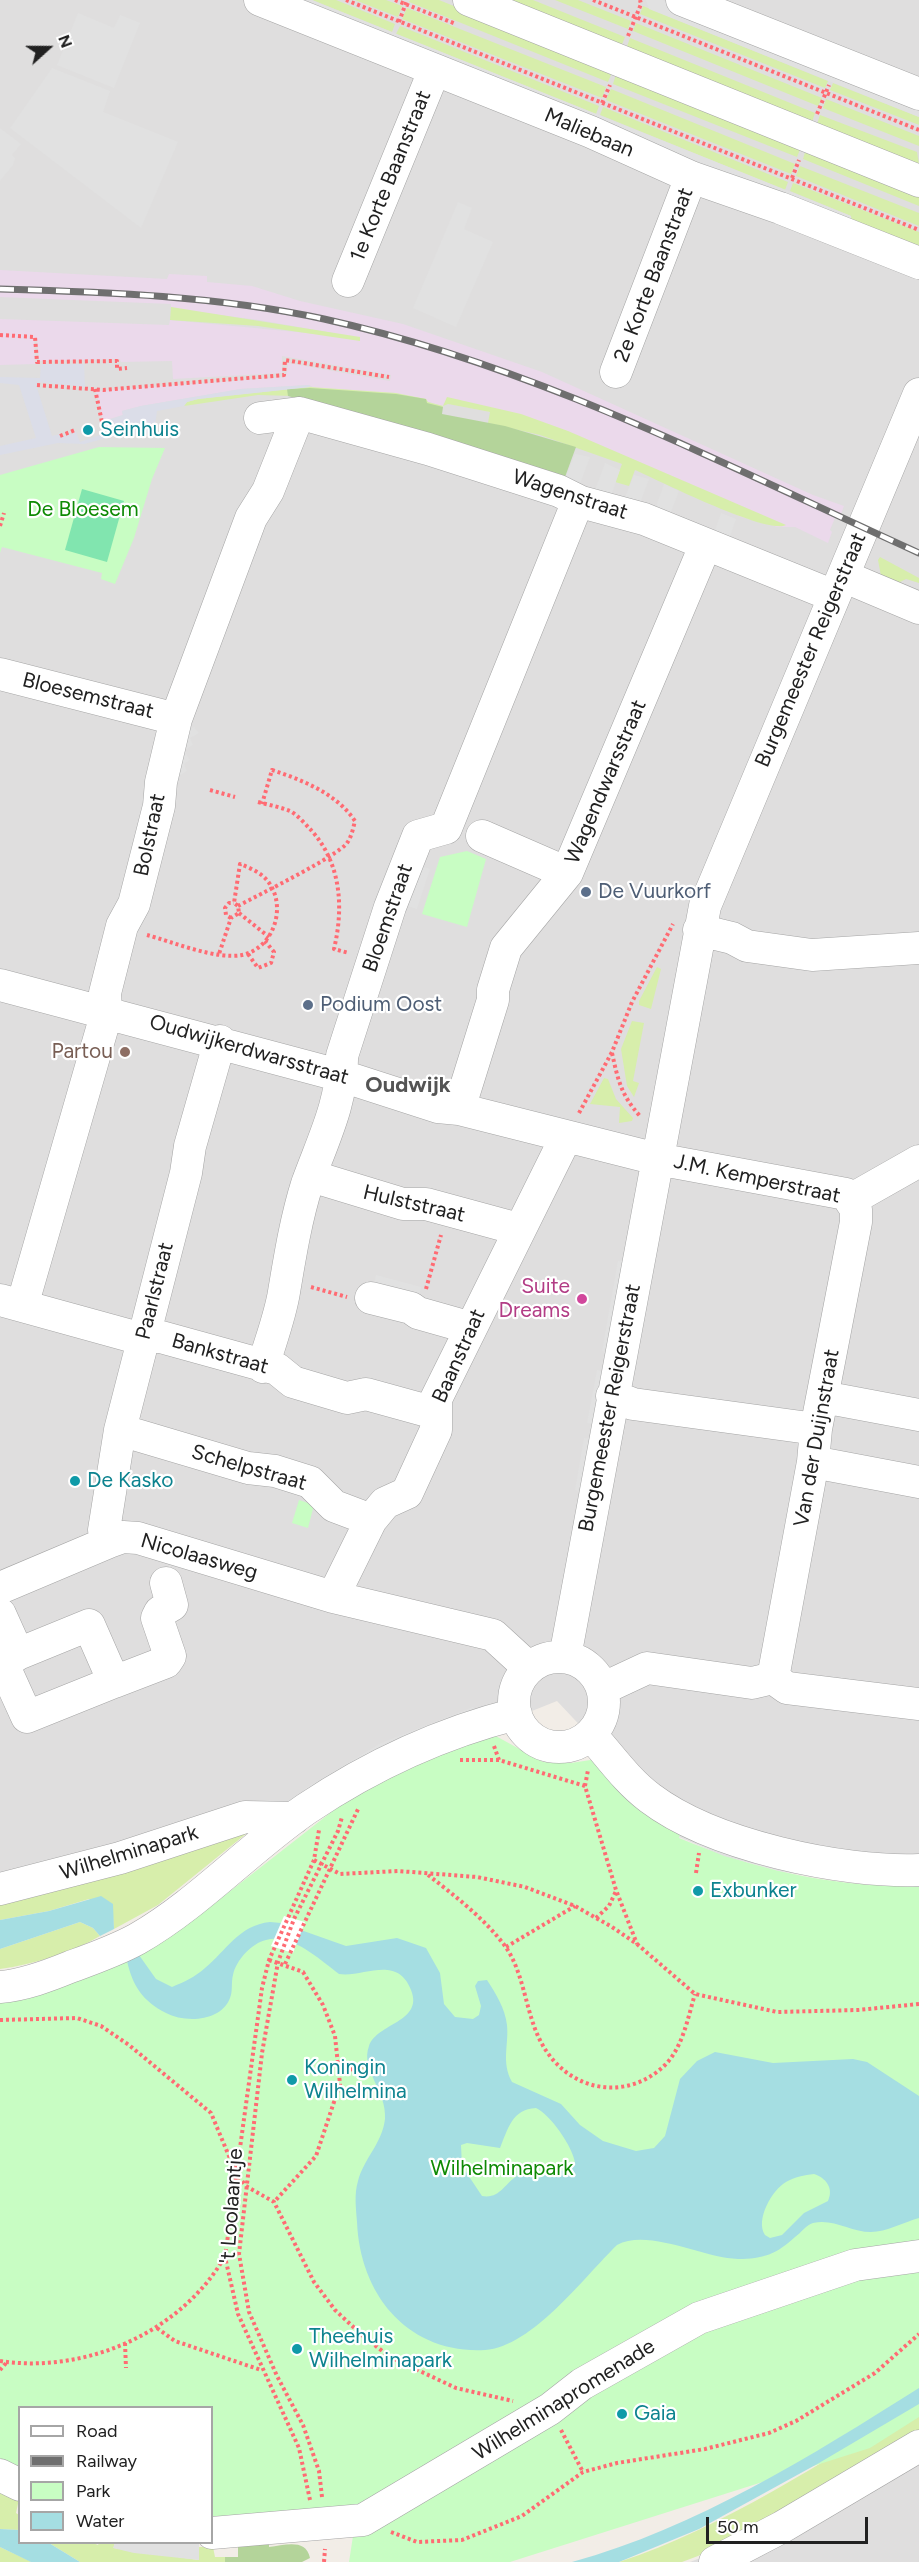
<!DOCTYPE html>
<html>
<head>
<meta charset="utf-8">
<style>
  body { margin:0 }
  #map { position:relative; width:919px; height:2562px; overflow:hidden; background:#f2ede7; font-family:Figtree,sans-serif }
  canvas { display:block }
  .legend { position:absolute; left:18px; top:2406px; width:195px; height:138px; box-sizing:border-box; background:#fff; border:2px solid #a6a6a6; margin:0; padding:8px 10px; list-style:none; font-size:18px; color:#212121 }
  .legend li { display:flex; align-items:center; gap:12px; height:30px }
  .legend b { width:30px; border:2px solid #a6a6a6 }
  .north { position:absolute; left:18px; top:18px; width:60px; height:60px; -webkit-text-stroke:4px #fff; paint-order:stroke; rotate:69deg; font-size:16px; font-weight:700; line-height:24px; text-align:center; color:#212121 }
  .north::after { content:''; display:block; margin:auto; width:21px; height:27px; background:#212121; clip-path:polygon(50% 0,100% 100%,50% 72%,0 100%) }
  .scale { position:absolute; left:706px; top:2517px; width:162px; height:27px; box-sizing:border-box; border:3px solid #212121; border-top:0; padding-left:8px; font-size:18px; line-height:21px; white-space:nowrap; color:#212121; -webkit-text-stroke:4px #fff; paint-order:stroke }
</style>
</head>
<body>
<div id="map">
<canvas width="919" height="2562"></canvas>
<ul class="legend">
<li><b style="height:8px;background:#fff"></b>Road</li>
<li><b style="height:8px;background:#6f6f6f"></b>Railway</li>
<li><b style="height:16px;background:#c8fdc3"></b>Park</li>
<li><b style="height:16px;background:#a5dee2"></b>Water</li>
</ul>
<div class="north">N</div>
<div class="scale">50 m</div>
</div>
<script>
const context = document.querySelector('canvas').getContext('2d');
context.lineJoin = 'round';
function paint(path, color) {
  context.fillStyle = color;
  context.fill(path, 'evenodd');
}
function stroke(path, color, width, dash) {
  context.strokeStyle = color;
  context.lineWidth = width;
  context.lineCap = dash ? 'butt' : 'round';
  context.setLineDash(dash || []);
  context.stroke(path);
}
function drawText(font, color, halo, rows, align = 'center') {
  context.font = font + ' Figtree,sans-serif';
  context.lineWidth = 4.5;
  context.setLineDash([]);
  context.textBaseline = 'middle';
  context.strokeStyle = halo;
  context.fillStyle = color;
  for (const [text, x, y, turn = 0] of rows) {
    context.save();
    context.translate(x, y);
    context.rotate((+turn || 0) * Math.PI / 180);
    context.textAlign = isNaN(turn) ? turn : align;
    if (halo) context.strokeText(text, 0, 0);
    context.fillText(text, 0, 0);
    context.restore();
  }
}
paint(new Path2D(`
  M0,0h919v1866l-119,-7 -147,-56 -96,-102 -496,198 -61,13z
  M919,2431v131h-229l41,-16z`), '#dfdede');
paint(new Path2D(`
  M0,270l167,9 2,-5 38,2v6l45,4 48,15 103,23 139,48 271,123 31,11 -3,8 -4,-1 -7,17 2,2 -4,11 -33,-16h-17l-37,-10 -90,-41 -151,-62 -56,-11 -1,3 -47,-13 -79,-4 -8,-4 -68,4 -100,17 -19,5 1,4 -20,6 -7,-30 190,-14 2,-14 102,18 1,-6 -109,-19v17l-109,6 -1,-18 -51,1 -1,-3 -81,2 -2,-21h-3l1,24 -35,1v-46l169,6 1,-5 190,18 -101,-18 -78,-10 -10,-3v-3l-171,-7z`), '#ebd9eb');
paint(new Path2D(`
  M312,0h24l59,24 -3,8z
  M355,0h31l16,6 -4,11z
  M410,0h29l174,70 -5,12 -199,-80z
  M504,0h29l92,37 -4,10z
  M555,0h23l53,21 -3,8z
  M643,6l185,75 -3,7 -185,-74z
  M407,8l199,79 -4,11 -200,-79z
  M636,23l186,75 -4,8 -185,-75z
  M400,26l199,80 -3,8 -200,-80z
  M630,38l185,75 -3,9 -186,-73z
  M617,71l184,76 -4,10 -184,-73z
  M833,83l86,34v8l-89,-35z
  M611,89l184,75 -4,10 -185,-74z
  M826,99l93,37v10l-96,-38z
  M603,107l185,75 -3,8 -185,-75z
  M820,115l97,37 2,12 -102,-40z
  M806,149l113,47v10l-116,-47z
  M800,166l119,47v13l-123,-50z
  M793,183l126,49v22l-67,-27 -1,-11 -61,-25z
  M171,307l189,30v4l-102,-15 -88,-6z
  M310,387l86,6 30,6 2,3 15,4 -8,23 -141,-33 -36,-1 -74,11 3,-4 11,-3z
  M447,397l74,17 47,17 218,94c-19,10 -126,-44 -151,-55l-6,16 -14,-4 7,-18 -82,-29 -52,-12 2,-11 -42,-8 -5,2z
  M880,557l39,21v5l-13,-4 -12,6 -12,-4 -4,-21z
  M657,967l4,2 -10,40 -12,-4v-4z
  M632,1021l12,2 -11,58 6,2 -5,14 -7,-11 -6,-37z
  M604,1078l4,1 8,20 17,19 -1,3 -13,2 1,-16 -30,-3z
  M257,1825l-99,80 -44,24 -1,-12 -24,-18 -40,12 -49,9v-22z
  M80,1922l13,6 7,8c-31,18 -66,28 -100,33v-20z
  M919,2404v29l-146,86 -75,37 -16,6h-63c105,-34 205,-102 300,-158z
  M0,2491l19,8 -3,14 3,2v15l-19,-1z
  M90,2542l8,3 1,-2h16l-1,5 85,12 -1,-13h15l2,10h10v5h-145l-31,-19z
  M0,2547l30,14 1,1h-31z`), '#d7eeab');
paint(new Path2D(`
  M310,388l86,6 30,5 1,4 16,4 -1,7 63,12 71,21 -11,30 -131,-41 -146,-40 -1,-7z
  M269,2542v5c16,-2 37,-9 41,11l-8,4h-77v-5h13v-12z`), '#b4d49a');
paint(new Path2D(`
  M99,447l66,1 -13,31 -18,59 -19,46 -14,-5 1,-6 -100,-26 -2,6v-78z
  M467,851l19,8 -19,68 -45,-13 18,-57z
  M299,1500l15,5 -6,23 -16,-5z
  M494,1735l49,27 28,1 26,-4 86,71 -4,8c76,32 158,50 240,48v531l-49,31 -360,114h-161l4,-26 -141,-12v-116h-192l-1,61 -19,-11v-459l120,-41 95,-55 133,-104 54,-33z`), '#c8fdc3');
paint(new Path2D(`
  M82,489l42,12 -17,61 -42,-12z`), '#81e5af');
paint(new Path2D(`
  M280,0h32l539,216 1,11z
  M646,0h16l257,103v14l-270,-108z
  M78,13l36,15 6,-13 20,8 -26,65 -57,-23z
  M52,68l58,23 -7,21 75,30 -37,86 -131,-100z
  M0,128l21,16 -9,11 3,3 -2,7 -13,16z
  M458,202l14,6 -8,21 29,13 -37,85 -43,-19z
  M575,454l15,3 -10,27 -15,-5z
  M605,463l15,7 -9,26 -16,-6z
  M634,475l15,4 -10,27 -15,-6z
  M664,484l15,7 -10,26 -15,-5z
  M721,513l15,6 -7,20 -15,-6z
  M194,727l5,6 -9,5 3,7 -9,5 6,10 -6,4 3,7 -18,11 10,-47z
  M417,865l13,4 -13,40 -15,-5z
  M618,1261l7,1 -17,90 -6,-1z
  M376,1275l45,12 -3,15 -45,-14z
  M597,1370l7,2 -10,52 -7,-1z
  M584,1438l7,1 -10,52 -6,-1z
  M473,1707l2,5 -168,83 -3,-6 77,-46z
  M683,1830l236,49v8l-84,-7 -56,-9 -55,-15 -45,-19z
  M115,2542l84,2v16l-65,-7 -21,-5z`), '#e1e1e1');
paint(new Path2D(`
  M41,364h43l1,23 -47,-5 -1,6 15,48 8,-2 1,3 15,-5 4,10 23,-8 -4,-11 24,-8 -1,-4 19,-5 100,-17 68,-4 1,2 -112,12 -11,3 -3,4 -27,5 -3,22 -33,1 -37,10 -26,-1 -58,12v-9l36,-8 -17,-53 -19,-2v-6l40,1z`), '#dbdde8');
paint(new Path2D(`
  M101,1896l12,8 1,25 -14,7 -7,-8 -13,-6 -80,27v-29l49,-9z
  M270,1922l11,1 65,23 51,-8 29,10 14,25 4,31 11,13 18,2 6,-4 2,-9 -6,-20 3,-5 9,-1c9,14 18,28 20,45 2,20 -6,37 5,57l49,22 19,21 23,16 33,10 18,-3 11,-12 15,-57 17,-18 18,-9 58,11 80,-4 14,3 52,34v122c-15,4 -33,14 -48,14 -20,0 -38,-14 -58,-9 -7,2 -12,10 -18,14 -18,17 -32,22 -57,22 -35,-1 -90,-31 -121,-14 -33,32 -85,102 -132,105 -77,4 -125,-55 -128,-128 -1,-14 -3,-28 1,-41 6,-23 24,-37 27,-62 2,-29 -25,-49 -16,-73 8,-23 55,-24 42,-56 -14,-36 -48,-12 -72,-16 -19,-14 -47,-41 -73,-34 -14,3 -30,20 -33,35 -2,7 0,16 -3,23 -9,24 -45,25 -64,15 -23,-12 -33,-26 -39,-52l12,-6 17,24 16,8c12,-5 23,-10 33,-19 21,-17 34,-43 65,-46zM536,2108c14,6 37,39 39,55l-3,5c-16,7 -43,1 -55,8 -13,8 -17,23 -35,20l-20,-30 -1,-21 6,-2 33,5c8,-19 12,-39 36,-40zM814,2174c12,4 20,14 14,27l-24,12 -22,22 -12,3 -5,-3c-10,-15 7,-45 21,-53 9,-5 18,-7 28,-8z
  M919,2388v16l-100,59 -120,66 -80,33h-47c124,-34 239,-106 347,-174z
  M0,2529l19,1 1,12 29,1 31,19h-49l-31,-15z`), '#a5dee2');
paint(new Path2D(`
  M284,1916l21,6 -12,31 -22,-7z`), '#fff');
const minor = new Path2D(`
  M260,0l331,132 100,45 89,31 139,55
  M469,0l450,181
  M682,0l237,94
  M348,281l86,-210
  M616,372l75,-195
  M260,418l39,-5 129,36 131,42 22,11 63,17 190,77
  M843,576l76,32
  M0,674l176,45
  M482,836l85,37
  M699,930l33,8 15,8 65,9 107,-7
  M0,985l342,91 96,31 21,2 198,50 189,35 10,15v13l-40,207 -3,33 -40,216
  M459,1109l34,-109v-10l13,-42 61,-75 138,-327
  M311,1176l92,28h23l92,25
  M852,1199l67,-38
  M371,1298l40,10 7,5 53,15
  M0,1300l131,36 30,1 116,32 16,13 54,16 19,-4 69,19
  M22,1306l80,-277 4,-18 -1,-18 17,-67 12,-22 25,-98 2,-24 15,-63 75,-201 17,-27 31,-78
  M263,1367c7,-25 17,-50 21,-75 6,-36 12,-73 23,-108 15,-42 36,-82 35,-128l48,-149 28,-71 28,-8 132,-327
  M612,1396l21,8 183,25
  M823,1397l96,18
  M120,1430l128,38 27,3 35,11 24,24 37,14
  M813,1462l106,20
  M109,1542l-5,-12 16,-100 66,-257 4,-27 30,-105
  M0,1588l109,-46 14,-5 15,1 195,59 160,38 36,33
  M333,1597l38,-77 14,-17 22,-10 29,-63v-31l130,-262
  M0,1614l18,40 71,-29 25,57 52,-20 4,-6 -13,-38 3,-6 12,-7 -6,-22
  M18,1654l-15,10 24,53 87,-35
  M565,1657l140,-751 214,-512
  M514 1702a45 45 0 1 1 90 0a45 45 0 1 1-90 0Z
  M602,1689l45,-21 105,15 21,-5 14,10 132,16
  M591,1735c19,21 35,45 59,63 62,47 191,75 269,72
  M0,1889l120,-31 125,-41 49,1
  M0,1987c24,-2 48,-11 70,-20 22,-8 45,-16 67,-28 61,-35 110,-89 169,-130 64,-43 135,-76 210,-95
  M0,2475l20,10
  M212,2533l151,-13 187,-111 32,-25 117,-66 156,-53 64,-9
  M715,2562l67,-35 137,-81`);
stroke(minor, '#a5a5a5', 33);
stroke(new Path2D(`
  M346,0l573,230
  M395,0l61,24
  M593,0l326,130
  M399,22l8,-22
  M628,36l13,-32 -1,-4
  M602,103l8,-18
  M817,114l12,-29
  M792,178l7,-18
  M0,335l35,2 2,25 80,-1v8l10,-1
  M37,385l66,5 181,-15 1,-15 104,17
  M95,389l7,33
  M60,436l15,-6
  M0,526l4,-13
  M210,790l25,7
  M258,802c11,3 22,5 32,9 8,4 15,13 21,19 30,33 33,77 23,119l15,4
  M238,906c20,-11 100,-50 109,-63 5,-7 6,-15 8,-22 -19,-28 -53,-41 -83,-51l-10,34
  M239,913l30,24
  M231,918l-5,-3 -1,-7 4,-5h5
  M147,935c26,7 69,25 95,20 34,-7 47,-54 22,-78 -7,-6 -16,-10 -24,-13l-6,39 4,3 1,7 -8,5 -12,36
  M248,954l10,14 13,-5 3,-11 -9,-11
  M612,1053c6,27 9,42 28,63
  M579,1113l33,-61 20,-50 41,-78
  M311,1287l36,10
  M426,1289l15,-54
  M494,1746l5,14
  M460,1760h39l86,26 31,104 21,54
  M585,1786l3,-16
  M314,1860l26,14 58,-3 79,6 48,10 50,19 37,21 25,17 58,50 82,18 81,-2 61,-6
  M696,1873l3,-20
  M428,1875c26,20 57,44 77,71 22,31 20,75 42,106 28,41 82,48 118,13 18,-18 23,-48 30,-71
  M596,1918l13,-12 7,-15
  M506,1947l69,-41
  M269,1960l34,12 20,33 12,31 5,48 -24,72 -42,46
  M285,1964l74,-157
  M0,2020l77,-2 24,8 28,19 82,68 25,60 10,13 28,16 40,80 21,28 28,26 27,21 66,31 57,13
  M339,2072l24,-5
  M157,2328l18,13 86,29
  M125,2343l1,25
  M0,2361c85,13 180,-28 224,-103
  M0,2370l7,-8
  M561,2430l22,42
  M322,2497l-3,-26 -16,-46 -26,-49 -28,-64 -10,-58 23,-201 16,-91 16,-43 44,-88 4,-14
  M310,2500l-11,-52 -61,-134 -13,-57 37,-269 7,-28 45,-100 5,-30
  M391,2532l26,10 45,-2 60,-24 61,-44 34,-9 88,-14 64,-16 27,-12 79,-48 44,-39
  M324,2562l1,-13`), '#ff6b73', 4, [3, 3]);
stroke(minor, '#fff', 32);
const rail = new Path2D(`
  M0,289c108,3 218,7 324,30 209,46 401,146 595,234`);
stroke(rail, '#6f6f6f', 7);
stroke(rail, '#fff', 4.5, [14]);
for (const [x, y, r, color] of [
  [88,430,6,"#0f9aa8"],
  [586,892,6,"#5c6f8a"],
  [308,1005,6,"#5c6f8a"],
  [125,1052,6,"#8d6e63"],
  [582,1299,6,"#d1479c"],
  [75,1481,6,"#0f9aa8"],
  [698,1891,6,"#0f9aa8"],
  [292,2080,6,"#0f9aa8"],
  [297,2349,6,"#0f9aa8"],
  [622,2414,6,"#0f9aa8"]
]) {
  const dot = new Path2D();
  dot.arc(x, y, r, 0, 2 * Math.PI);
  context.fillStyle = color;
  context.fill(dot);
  stroke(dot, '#fff', 2);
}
drawText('21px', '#212121', '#fff', [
  ["Maliebaan",589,133,23],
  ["1e Korte Baanstraat",391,176,-68],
  ["2e Korte Baanstraat",654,275,-69],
  ["Wagenstraat",570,495,18],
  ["Burgemeester Reigerstraat",811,650,-67],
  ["Bloesemstraat",88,696,14],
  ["Wagendwarsstraat",606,782,-67],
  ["Bolstraat",150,835,-78],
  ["Bloemstraat",388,918,-71],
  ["Oudwijkerdwarsstraat",249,1050,16],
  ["J.M. Kemperstraat",757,1179,12],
  ["Hulststraat",414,1204,13],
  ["Paarlstraat",155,1291,-76],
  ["Bankstraat",220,1354,16],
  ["Baanstraat",459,1356,-66],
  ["Burgemeester Reigerstraat",610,1408,-79],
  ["Van der Duijnstraat",817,1438,-80],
  ["Schelpstraat",249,1468,16],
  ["Nicolaasweg",199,1557,16],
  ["Wilhelminapark",129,1853,-17],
  ["'t Loolaantje",232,2206,-86],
  ["Wilhelminapromenade",564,2400,-32]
]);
drawText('21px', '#0d838f', '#fff', [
  ["Seinhuis",100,430],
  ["De Kasko",87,1481],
  ["Exbunker",710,1891],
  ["Koningin",304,2068],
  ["Wilhelmina",304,2092],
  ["Theehuis",309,2337],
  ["Wilhelminapark",309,2361],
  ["Gaia",634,2414]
], 'left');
drawText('21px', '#0e8a04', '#fff', [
  ["De Bloesem",83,510],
  ["Wilhelminapark",502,2169]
]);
drawText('21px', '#4e5e75', '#fff', [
  ["De Vuurkorf",598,892],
  ["Podium Oost",320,1005]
], 'left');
drawText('21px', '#785e54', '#fff', [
  ["Partou",113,1052]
], 'right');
drawText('21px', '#b23c85', '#fff', [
  ["Suite",570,1287],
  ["Dreams",570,1311]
], 'right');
drawText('bold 22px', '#545454', '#fff', [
  ["Oudwijk",408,1086]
]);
</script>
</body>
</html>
